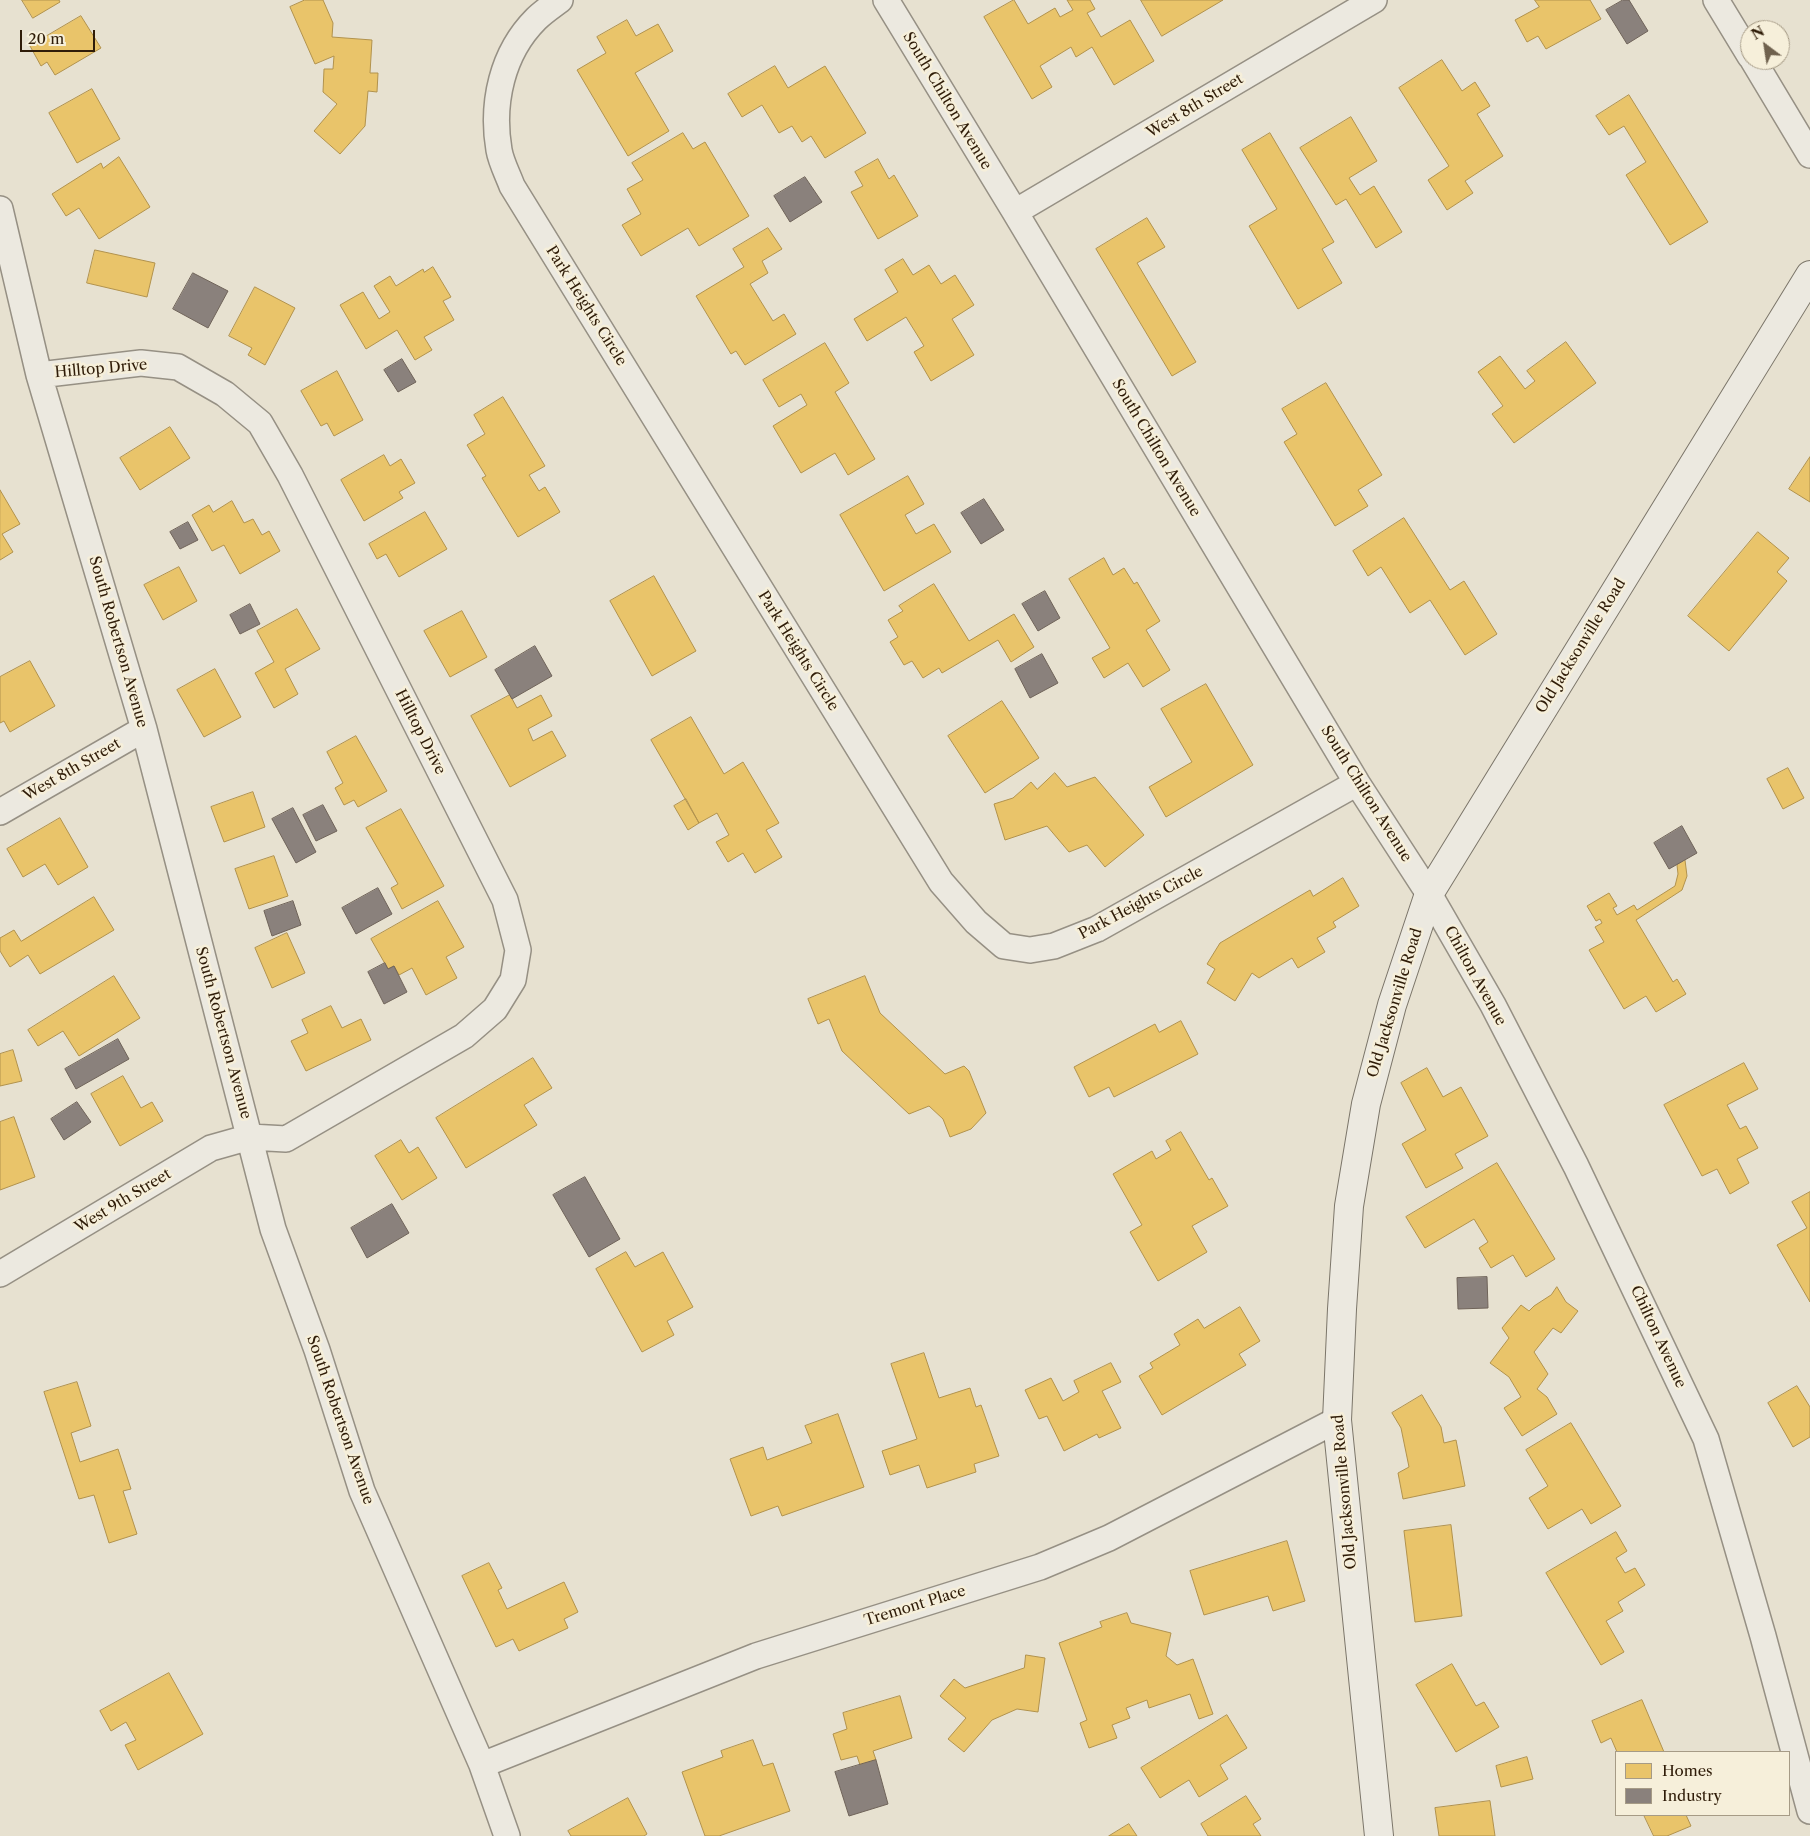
<!DOCTYPE html>
<html>
<head>
<meta charset="utf-8">
<style>
  body { margin:0 }
  #map { position:relative; width:1810px; height:1836px; overflow:hidden; background:#e7e1d0; font-family:"Libre Caslon Text",serif }
  canvas { display:block }
  .legend { position:absolute; left:1615px; top:1751px; width:175px; height:65px; box-sizing:border-box; background:#f6efda; border:1px solid #a69b86; margin:0; padding:6px 9px; list-style:none; font-size:15px; color:#2f1c08 }
  .legend li { display:flex; align-items:center; gap:10px; height:25px }
  .legend b { width:25px; border:1px solid #a69b86 }
  .north { position:absolute; left:1740px; top:20px; width:50px; height:50px; box-sizing:border-box; background:#f6efda; border:1px solid #a69b86; border-radius:50%; rotate:329deg; font-size:14px; font-weight:700; line-height:20px; text-align:center; color:#2f1c08 }
  .north::after { content:''; display:block; margin:auto; width:18px; height:22px; background:#6f614e; clip-path:polygon(50% 0,100% 100%,50% 72%,0 100%) }
  .scale { position:absolute; left:20px; top:30px; width:75px; height:22px; box-sizing:border-box; border:2px solid #2f1c08; border-top:0; padding-left:6px; font-size:15px; line-height:18px; white-space:nowrap; color:#2f1c08; -webkit-text-stroke:4px #f6efda; paint-order:stroke }
</style>
</head>
<body>
<div id="map">
<canvas width="1810" height="1836"></canvas>
<ul class="legend">
<li><b style="height:14px;background:#e9c46a"></b>Homes</li>
<li><b style="height:14px;background:#8a817c"></b>Industry</li>
</ul>
<div class="north">N</div>
<div class="scale">20 m</div>
</div>
<script>
const context = document.querySelector('canvas').getContext('2d');
context.lineJoin = 'round';
function paint(path, color) {
  context.fillStyle = color;
  context.fill(path, 'evenodd');
}
function stroke(path, color, width, dash) {
  context.strokeStyle = color;
  context.lineWidth = width;
  context.lineCap = dash ? 'butt' : 'round';
  context.setLineDash(dash || []);
  context.stroke(path);
}
function drawText(font, color, halo, rows, align = 'center') {
  context.font = font + ' "Libre Caslon Text",serif';
  context.lineWidth = 5;
  context.setLineDash([]);
  context.textBaseline = 'middle';
  context.strokeStyle = halo;
  context.fillStyle = color;
  for (const [text, x, y, turn = 0] of rows) {
    context.save();
    context.translate(x, y);
    context.rotate((+turn || 0) * Math.PI / 180);
    context.textAlign = isNaN(turn) ? turn : align;
    if (halo) context.strokeText(text, 0, 0);
    context.fillText(text, 0, 0);
    context.restore();
  }
}
const homes = new Path2D(`
  M22,0h37l1,2 -27,16z
  M305,0h18l10,23 -1,14 40,3 -2,33h8l-1,19 -9,-1 -3,35 -25,28 -26,-23 23,-27 -14,-12 1,-23h9l1,-13 -19,8 -25,-57z
  M1014,0l14,24 27,-16 5,9 13,-7 -6,-10h23l5,9 -8,4 14,24 29,-17 24,41 -40,24 -22,-38 -16,10 -5,-10 -31,19 12,21 -20,12 -48,-82z
  M1141,0h82l-61,36z
  M1535,0h55l11,19 -55,30 -8,-13 -11,6 -12,-22 24,-13z
  M81,16l20,32 -46,27 -8,-13 -6,4 -11,-20z
  M627,20l9,16 22,-12 15,27 -38,22 34,58 -41,25 -51,-86 29,-17 -9,-16z
  M1442,60l20,31 13,-9 15,24 -13,8 26,42 -38,25 8,12 -26,17 -19,-30 21,-14 -50,-78z
  M775,66l13,22 37,-22 41,67 -41,25 -14,-22 -9,6 -10,-16 -13,7 -17,-28 -20,12 -14,-23z
  M92,89l28,50 -43,24 -28,-50z
  M1629,95l79,127 -38,23 -44,-70 20,-13 -22,-36 -15,9 -13,-19z
  M1351,117l26,44 -28,17 11,17 14,-9 28,46 -26,16 -30,-49 -10,6 -36,-57z
  M683,133l10,16 12,-7 44,74 -50,30 -11,-18 -47,28 -19,-31 19,-11 -14,-25 16,-9 -11,-17z
  M1270,133l64,109 -12,7 20,34 -44,26 -49,-83 28,-17 -35,-59z
  M119,157l31,50 -51,32 -20,-31 -13,8 -14,-22 49,-31 2,5z
  M878,159l11,20 5,-4 24,41 -40,23 -27,-47 12,-6 -8,-14z
  M1147,218l18,29 -28,16 59,99 -24,14 -76,-127z
  M768,228l14,21 -20,12 6,12 -18,11 23,37 11,-7 12,20 -51,31 -9,-14 -5,3 -35,-58 48,-29 -11,-18z
  M95,250l60,13 -8,34 -60,-14z
  M903,259l10,16 16,-10 12,19 14,-9 19,30 -22,14 22,36 -43,26 -17,-29 10,-6 -18,-29 -39,24 -13,-22 44,-27 -13,-22z
  M433,267l18,30 -8,4 11,19 -30,17 8,13 -17,10 -18,-30 -31,19 -26,-44 23,-13 16,27 11,-7 -16,-26 16,-10 6,10 27,-17 1,3z
  M255,287l40,21 -30,57 -17,-10 4,-7 -23,-12z
  M1566,342l30,41 -82,60 -22,-29 11,-8 -25,-34 22,-16 25,33 10,-8 -8,-10z
  M825,343l24,40 -14,9 40,67 -27,16 -13,-22 -34,20 -28,-47 34,-21 -6,-11 -22,13 -16,-27z
  M337,371l26,49 -29,16 -7,-13 -6,3 -20,-35z
  M1326,383l56,92 -24,15 10,16 -33,20 -51,-84 13,-8 -15,-25z
  M503,397l42,69 -16,9 10,16 6,-4 15,25 -42,25 -36,-59 4,-2 -19,-31 18,-11 -11,-19z
  M170,427l20,31 -50,32 -20,-32z
  M384,455l6,11 11,-7 14,24 -16,9 4,6 -39,23 -23,-41z
  M1810,457v45l-21,-13z
  M908,476l16,28 -19,11 11,19 18,-10 17,28 -67,39 -44,-76z
  M0,490l20,34 -18,10 11,18 -13,8z
  M232,501l12,22 9,-4 9,16 7,-4 11,20 -40,23 -16,-29 -12,6 -20,-36 17,-10 4,7z
  M425,512l22,37 -48,28 -13,-23 -9,5 -8,-15z
  M1404,518l46,72 14,-9 33,53 -32,21 -35,-55 -20,13 -29,-46 -13,9 -15,-25z
  M1758,532l31,26 -12,14 10,9 -58,70 -41,-35z
  M1104,558l9,17 11,-7 10,16 3,-2 23,39 -14,9 24,40 -27,17 -15,-24 -24,15 -12,-20 18,-10 -41,-69z
  M179,567l18,34 -34,19 -19,-35z
  M654,576l42,75 -44,25 -42,-75z
  M934,584l35,57 45,-27 20,33 -23,15 -13,-22 -56,33 -3,-5 -16,10 -11,-17 -8,4 -14,-23 8,-5 -10,-17 15,-9 -4,-5z
  M297,609l23,40 -35,20 13,25 -24,14 -19,-35 19,-11 -17,-31z
  M462,611l25,46 -37,20 -26,-46z
  M30,661l25,45 -45,26 -6,-11 -4,2v-46z
  M215,669l26,48 -37,20 -27,-47z
  M1206,684l47,81 -87,52 -17,-30 43,-25 -31,-53z
  M510,695l7,13 24,-13 11,21 -24,13 5,12 19,-10 14,25 -56,31 -39,-71z
  M1002,701l37,57 -54,35 -37,-57z
  M691,717l33,57 19,-12 36,61 -13,7 16,27 -27,16 -12,-20 -15,9 -12,-20 13,-7 -12,-22 -18,10 -48,-83z
  M356,736l31,55 -29,16 -4,-7 -10,5 -9,-17 8,-5 -16,-31z
  M1788,768l16,30 -21,11 -16,-30z
  M1055,773l12,14 28,-10 49,58 -39,32 -18,-22 -18,7 -22,-26 -42,14 -11,-36 19,-6 18,-16 6,7z
  M253,792l12,35 -41,15 -13,-35z
  M686,799l13,24 -11,7 -14,-24z
  M401,809l43,77 -42,23 -11,-21 7,-4 -32,-56z
  M60,818l28,49 -30,18 -13,-21 -22,13 -16,-28z
  M274,856l14,40 -39,13 -14,-40z
  M1685,860l2,16 -5,14 -46,30 37,62 4,-3 9,15 -30,18 -10,-16 -22,13 -35,-59 15,-8 -9,-15 7,-4 -2,-4 -4,2 -9,-15 22,-13 8,13 -4,2 4,7 17,-10 3,5 38,-24 3,-12 -1,-9z
  M1343,878l16,28 -26,16 3,5 -19,11 8,14 -27,16 -6,-10 -33,20 -7,-5 -17,28 -28,-18 8,-14 -8,-5 13,-21 90,-53 3,6z
  M94,897l20,33 -74,44 -12,-19 -18,12 -10,-16v-13l14,-8 7,11z
  M438,901l26,46 -18,10 11,21 -31,17 -14,-27 -13,7 -5,-9 -6,3 -17,-30z
  M287,933l18,40 -33,15 -17,-40z
  M114,976l26,42 -61,38 -16,-25 -25,15 -10,-16z
  M865,976l15,37 65,61 19,-8 5,5 17,42 -15,16 -21,8 -7,-18 -14,-13 -20,8 -67,-63 -13,-32 -11,5 -10,-25z
  M331,1006l11,22 19,-9 10,21 -65,31 -15,-30 17,-8 -6,-13z
  M1181,1021l17,33 -84,43 -5,-10 -20,10 -15,-30 81,-43 4,8z
  M13,1050l9,31 -22,5v-32z
  M533,1058l19,30 -28,17 13,20 -71,43 -30,-50z
  M1744,1063l14,26 -31,16 13,24 6,-3 12,22 -21,11 12,24 -19,11 -13,-25 -15,7 -38,-71z
  M1427,1068l16,29 18,-10 27,49 -33,18 8,14 -37,20 -24,-44 24,-14 -25,-47z
  M123,1076l18,32 11,-6 11,19 -43,25 -29,-52z
  M14,1117l21,60 -35,13v-68z
  M1181,1132l28,48 3,-2 16,28 -36,20 15,26 -49,29 -28,-49 12,-7 -29,-51 39,-23 4,8 15,-9 -5,-9z
  M401,1140l8,13 9,-6 19,31 -35,22 -27,-44z
  M1497,1163l58,96 -29,18 -13,-22 -22,13 -12,-20 9,-6 -14,-23 -49,29 -19,-31z
  M1810,1192v110l-33,-57 30,-17 -15,-26z
  M626,1252l9,15 28,-15 30,55 -26,14 7,14 -32,17 -46,-83z
  M1557,1287l9,15 12,9 -17,22 -8,-5 -19,24 14,22 -11,15 10,8 10,17 -35,22 -18,-28 17,-11 -12,-20 -19,-14 19,-25 -7,-10 19,-23 8,6 5,-5 17,-11z
  M1240,1307l20,34 -21,13 7,11 -84,50 -23,-39 14,-8 -3,-5 30,-18 -6,-11 24,-15 6,9z
  M924,1353l15,45 31,-10 6,19 5,-2 18,51 -25,8 2,8 -49,16 -8,-23 -29,10 -8,-24 35,-12 -26,-75z
  M1111,1363l10,19 -19,9 19,37 -22,10 -2,-4 -33,17 -17,-35 -8,3 -14,-29 26,-12 12,23 16,-9 -5,-11z
  M77,1382l14,44 -20,7 9,29 38,-13 13,40 -8,2 14,43 -28,9 -15,-48 -15,4 -35,-107z
  M1797,1386l13,21v30l-17,10 -25,-44z
  M1422,1395l19,32 3,16 12,-3 9,46 -62,13 -5,-26 11,-6 -8,-39 -9,-15z
  M838,1414l26,73 -82,29 -4,-10 -27,10 -21,-57 33,-12 4,13 45,-17 -7,-17z
  M1571,1423l50,83 -30,18 -9,-15 -34,20 -19,-31 19,-12 -22,-36z
  M1451,1525l11,91 -47,6 -11,-91z
  M1616,1532l11,19 -11,7 9,15 10,-5 10,17 -27,17 5,9 -17,10 18,31 -23,13 -55,-92z
  M1287,1541l18,60 -32,10 -5,-15 -64,19 -14,-44z
  M489,1563l13,25 -4,2 9,19 57,-27 14,30 -14,7 4,9 -49,23 -6,-12 -17,8 -34,-71z
  M1127,1613l4,10 40,10 -5,23 11,9 16,-6 20,55 -14,5 -9,-25 -41,14 -2,-8 -21,8 4,10 -18,7 5,13 -28,10 -9,-25 7,-3 -28,-77 43,-16 -2,-5z
  M1026,1655l19,3 -7,54 -21,-3 -25,11 -28,32 -16,-13 18,-21 -26,-22 14,-17 11,9 59,-20z
  M1452,1664l24,42 8,-4 15,25 -43,25 -40,-67z
  M169,1673l34,61 -65,36 -13,-25 11,-5 -10,-18 -15,9 -11,-20z
  M900,1696l12,42 -39,13 3,9 -16,5 -3,-9 -16,4 -8,-26 14,-5 -4,-16z
  M1642,1700l22,52h-47l-6,-14 -10,5 -9,-22z
  M1227,1715l20,33 -27,17 8,14 -29,18 -10,-17 -29,18 -19,-30z
  M753,1740l10,26 10,-3 17,48 -71,25h-14l-23,-64 41,-15 -2,-6z
  M1527,1757l6,22 -32,8 -5,-21z
  M1246,1796l15,23 -8,5 8,12h-53l-7,-12z
  M628,1798l19,36 -3,2h-73l-3,-5z
  M1490,1801l5,35h-56l-4,-28z
  M1644,1815h42l5,11 -24,10h-13z
  M1129,1824l8,12h-28z`);
paint(homes, '#e9c46a');
stroke(homes, '#b1924d', 1);
const industry = new Path2D(`
  M1623,0h6l19,31 -21,13 -21,-34z
  M805,177l17,25 -32,20 -16,-26z
  M193,273l35,18 -20,37 -35,-19z
  M402,359l14,23 -18,10 -14,-22z
  M984,499l20,31 -23,14 -20,-31z
  M188,522l10,18 -18,9 -10,-17z
  M1045,591l15,27 -22,13 -16,-27z
  M250,604l10,20 -20,10 -10,-19z
  M535,646l17,30 -40,23 -17,-29z
  M1042,654l16,29 -28,15 -15,-29z
  M323,805l14,26 -21,10 -13,-26z
  M293,808l23,44 -20,11 -24,-44z
  M1682,826l15,27 -28,16 -15,-26z
  M378,888l14,26 -36,20 -14,-26z
  M293,901l8,24 -29,11 -8,-25z
  M385,963l3,6 6,-3 13,26 -23,12 -16,-32z
  M118,1039l11,20 -53,30 -11,-20z
  M77,1102l14,20 -27,18 -13,-21z
  M585,1177l35,62 -31,18 -36,-62z
  M392,1204l17,29 -42,25 -16,-30z
  M1487,1277l1,31 -30,1 -1,-31z
  M876,1760l12,44 -39,12 -14,-44z`);
paint(industry, '#8a817c');
stroke(industry, '#6f6359', 1);
const street = new Path2D(`
  M560,0c-8,6 -17,12 -24,19 -34,34 -45,84 -37,131 2,12 9,25 13,36l429,696 35,40 28,24 26,4 24,-4 43,-17 260,-146
  M886,0l129,212 342,571 72,111 64,111 83,161 130,273 57,197 47,175
  M1716,0l34,56
  M1753,60l57,95
  M0,209l39,166 105,354 129,500 44,121 45,141 120,274 25,71
  M1015,212l359,-212
  M0,812l144,-83
  M0,1274l211,-126 39,-11 36,2 178,-103 31,-27 18,-29 5,-30 -13,-50 -215,-425 -30,-52 -35,-29 -47,-27 -37,-4 -102,12
  M482,1765l274,-109 284,-89 69,-29 228,-118`);
const secondary = new Path2D(`
  M1379,1836l-42,-416 5,-111 7,-103 17,-102 26,-99 37,-111 381,-619`);
stroke(street, '#969084', 28);
stroke(secondary, '#7b7569', 30);
stroke(street, '#ece9e0', 25);
stroke(secondary, '#ece9e0', 28);
drawText('15px', '#2f1c08', '#f6efda', [
  ["South Chilton Avenue",947,101,59],
  ["West 8th Street",1195,106,-31],
  ["Park Heights Circle",586,306,58],
  ["Hilltop Drive",101,369,-5],
  ["South Chilton Avenue",1156,448,59],
  ["South Robertson Avenue",118,642,74],
  ["Old Jacksonville Road",1581,646,-58],
  ["Park Heights Circle",798,651,58],
  ["Hilltop Drive",420,732,63],
  ["West 8th Street",72,770,-30],
  ["South Chilton Avenue",1366,794,58],
  ["Park Heights Circle",1141,903,-28],
  ["Chilton Avenue",1475,976,61],
  ["Old Jacksonville Road",1395,1003,-73],
  ["South Robertson Avenue",223,1033,75],
  ["West 9th Street",123,1201,-31],
  ["Chilton Avenue",1658,1337,65],
  ["South Robertson Avenue",340,1420,71],
  ["Old Jacksonville Road",1345,1492,-95],
  ["Tremont Place",915,1606,-17]
]);
</script>
</body>
</html>
